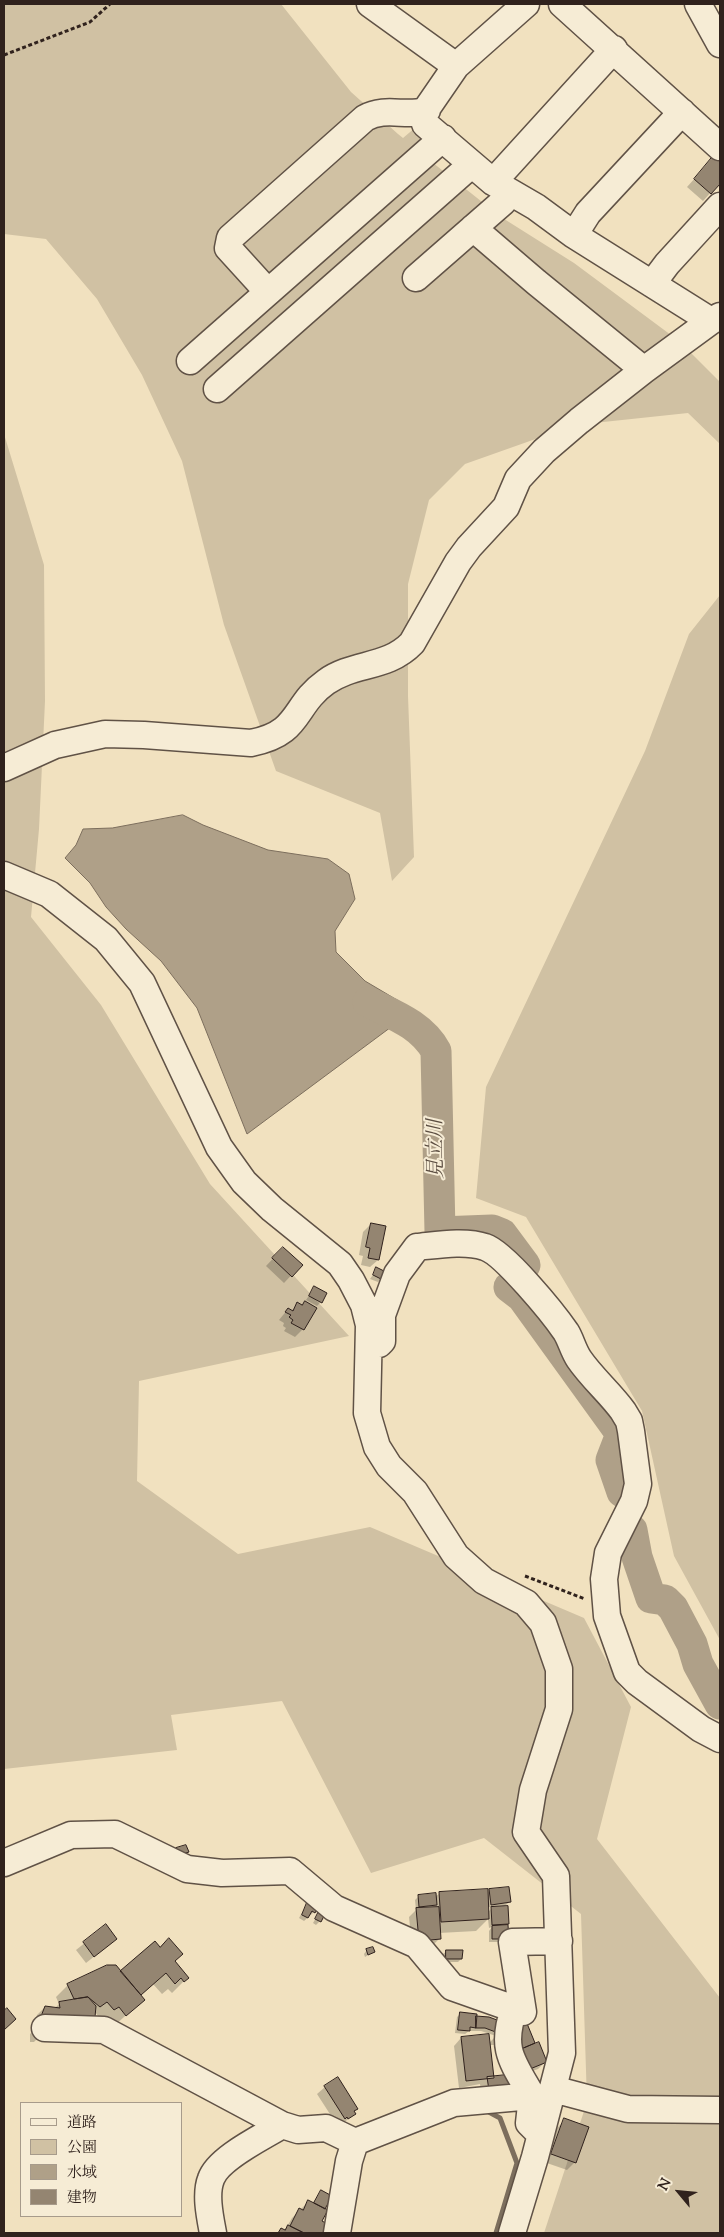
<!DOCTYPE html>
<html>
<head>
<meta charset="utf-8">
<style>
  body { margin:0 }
  #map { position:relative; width:724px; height:2237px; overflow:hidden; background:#f1e1bf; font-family:"Sorts Mill Goudy","Noto Serif JP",serif }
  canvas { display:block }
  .frame { position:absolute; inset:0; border:5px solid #30221d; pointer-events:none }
  .legend { position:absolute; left:20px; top:2102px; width:162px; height:115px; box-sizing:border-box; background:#f6ecd5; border:1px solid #a79b8b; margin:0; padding:6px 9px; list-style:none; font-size:15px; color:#30221d }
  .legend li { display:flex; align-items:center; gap:10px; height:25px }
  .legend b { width:25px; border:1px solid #a79b8b }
  .north { position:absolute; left:654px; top:2167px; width:50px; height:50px; -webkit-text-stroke:4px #f6ecd5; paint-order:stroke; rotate:298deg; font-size:14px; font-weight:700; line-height:20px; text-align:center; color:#30221d }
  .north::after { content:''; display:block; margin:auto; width:18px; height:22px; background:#30221d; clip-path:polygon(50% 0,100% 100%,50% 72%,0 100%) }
</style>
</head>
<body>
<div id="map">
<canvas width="724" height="2237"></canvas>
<div class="frame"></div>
<ul class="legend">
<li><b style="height:6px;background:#f6ecd5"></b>道路</li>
<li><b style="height:14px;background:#d0c1a3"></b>公園</li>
<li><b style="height:14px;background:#afa088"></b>水域</li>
<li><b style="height:14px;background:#948571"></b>建物</li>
</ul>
<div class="north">N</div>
</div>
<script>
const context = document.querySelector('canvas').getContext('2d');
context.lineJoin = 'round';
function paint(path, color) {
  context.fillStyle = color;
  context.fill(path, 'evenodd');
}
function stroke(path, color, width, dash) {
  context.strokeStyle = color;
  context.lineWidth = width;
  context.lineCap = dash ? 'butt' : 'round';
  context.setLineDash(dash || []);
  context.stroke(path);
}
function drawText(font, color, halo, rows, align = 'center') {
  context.font = font + ' "Sorts Mill Goudy","Noto Serif JP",serif';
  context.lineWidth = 4;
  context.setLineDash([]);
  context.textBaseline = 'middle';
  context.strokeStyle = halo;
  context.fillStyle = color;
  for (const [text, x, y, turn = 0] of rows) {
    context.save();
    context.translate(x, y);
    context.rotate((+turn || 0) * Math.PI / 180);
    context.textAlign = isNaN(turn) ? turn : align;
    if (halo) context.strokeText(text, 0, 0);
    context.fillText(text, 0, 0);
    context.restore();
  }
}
paint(new Path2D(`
  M4,4h277l70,88 47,42 5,4 13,-11 15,13 -13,11 83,66 73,46 105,78 41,41v62l-32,-31 -113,12 -110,39 -36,36 -21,84v112l6,161 -22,24 -12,-68 -104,-42 -52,-146 -42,-164 -40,-86 -45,-76 -51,-60 -42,-5z
  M4,434l40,131 1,136 -6,128 -8,88 70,88 109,179 139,152 -210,45 -2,100 101,73 132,-27 214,91 47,89 -34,132 123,159v235h-176l43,-131 -6,-188 -97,-76 -113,35 -89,-172 -111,14 6,35 -173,19z
  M720,595v1045l-46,-84 -32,-145 -116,-194 -50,-19 10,-111 159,-336 44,-117z`), '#d0c1a3');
const water = new Path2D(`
  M183,815l20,10 65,25 60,9 21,15 6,25 -20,32 1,21 29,29 49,29 -167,124 -50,-126 -36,-47 -35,-32 -20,-22 -16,-24 -25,-25 11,-13 7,-16 29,-1z`);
paint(water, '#afa088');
stroke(water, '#7c6e5d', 1);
paint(new Path2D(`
  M714,157l6,5v20l-17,19 -16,-14z
  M371,1224l7,36 -8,7 -9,-2 2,-9 -4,-1 4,-23z
  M283,1248l18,17 -17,18 -18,-17z
  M377,1269l5,10 -4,3 -8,-3z
  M314,1288l7,14 -4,4 -11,-6z
  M298,1304l5,25 -8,8 -11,-6 2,-3 -3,-2 1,-3 -5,-3 9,-11 3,2z
  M490,1890l19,12 -6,6 5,15 -3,4 -1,15h-15v-11l3,-4 -3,1 -1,-9 -12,12 -37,2 1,5 -8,8 -20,2 -3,-31 7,-7 -1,-10 4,-4 16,1 5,-4h47zM487,1907h6l-5,5z
  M308,1902l9,4 -3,6 -10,9 -5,-3z
  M320,1911v10l-4,4 -3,-2z
  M106,1926l10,13 -30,24 -10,-13z
  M367,1950l6,2 -8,5 -1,-3z
  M447,1951l14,8 -3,3h-15v-8z
  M173,1962l14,16 -15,15 -4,-4 -6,5 -9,-10 -13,12 3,4 -29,26 -8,-9 -4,4 -7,-9 -61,15 3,-12 8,-8 9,2 5,-5 -3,-7 12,-12z
  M460,2014l40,19 -5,5h5l-4,7h-7l4,33 -11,26 -2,-20 -21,4 -5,-42 7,-8 28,5 7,-7 -15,-5h-12l-4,3 -10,-1 2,-16z
  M525,2022l9,23 11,17 -7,7 -16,6 -13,-47z
  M33,2031l5,7 -4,4h-4v-8z
  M325,2087l32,22 -4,3 1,2 -14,12 -3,-1 -20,-31z
  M565,2120l10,42 -8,8 -23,-8 13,-34z
  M321,2191l3,18 -4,13 9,11h-51l8,-5 6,-10 16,-16 4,2z`), '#0003');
stroke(new Path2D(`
  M487,2111l13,7 17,45 -21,70`), '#7c6e5d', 5);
stroke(new Path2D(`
  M368,1002c26,13 54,23 68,49l4,181 52,-2 10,4 23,31
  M509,1287l13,10 99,137 -10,26 11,32
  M632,1530l5,27 14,41 14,2 8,8 19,36 6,20 22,40`), '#afa088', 31);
const building = new Path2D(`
  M714,155l6,5v24l-9,10 -17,-15z
  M371,1223l15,3 -7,34 -11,-2 2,-10 -4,-1z
  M283,1247l20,18 -11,12 -20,-19z
  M376,1267l10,5 -3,8 -10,-5z
  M314,1286l13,7 -5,10 -13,-7z
  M305,1301l12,7 -13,22 -13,-7 2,-3 -4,-3 2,-2 -6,-3 3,-4 5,3 4,-9 5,3z
  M186,1845l3,7 -10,3 -3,-7z
  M509,1887l2,15 -20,3 -2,-16z
  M488,1889l1,30 -48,3 -2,-30z
  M436,1893l1,12 -18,2 -1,-12z
  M308,1900l11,5 -4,8 -3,-2 -4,7 -6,-3z
  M508,1906l1,18 -17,1 -1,-18z
  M439,1907l2,32 -22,2 -3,-33z
  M320,1909l6,3 -5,10 -6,-3z
  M106,1924l11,15 -23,18 -11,-15z
  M508,1925l1,14h-17v-13z
  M169,1938l14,16 -8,7 14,17 -5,4 -3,-4 -6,6 -9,-11 -25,22 -21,-24 35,-30 5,6z
  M373,1947l2,5 -7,3 -2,-6z
  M446,1950h17l-1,9h-16z
  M107,1965h9l29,35 -19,16 -7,-9 -5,3 -7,-8 -7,5 -12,-10 -14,2 -7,-15z
  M88,1997l8,9 -1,11 -38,5 -17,-3 5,-13 15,2 -1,-6z
  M7,2008l9,11 -12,11v-19z
  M460,2012l17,2 -1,14 -6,-1v4l-12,-1z
  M476,2016l13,1 16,6 -4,11 -16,-6h-9z
  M517,2019l9,2 9,22 -16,7z
  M489,2034l5,44 -28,3 -5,-44z
  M539,2042l8,20 -17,7 -13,-18z
  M516,2074l-3,20 -23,3 -3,-20z
  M338,2077l20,32 -4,2 2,3 -8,5 -1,-2 -2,2 -21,-33z
  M564,2118l25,9 -13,36 -25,-9z
  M321,2190l11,6 -7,13 -11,-6z
  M308,2200l20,10 -6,11 11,6 -3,6h-26l-14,-7 9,-18 4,2z
  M288,2225l16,8h-26l3,-5 4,2z`);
paint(building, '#948571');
stroke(building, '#30221d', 1);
const minor = new Path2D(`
  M370,4l86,62
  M526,4l-70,62 -33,48 2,10 68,58 43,25 38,28 137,86
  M562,4l158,143
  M698,4l22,40
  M493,182l121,-133
  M473,228l63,54 108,88
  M574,235l14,-22 94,-101
  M416,278l87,-76 6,-9
  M652,284l15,-20 53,-58
  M268,292l-40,-44 2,-10 135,-120c21,-12 43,0 62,-8
  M190,361l253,-223
  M217,389l254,-224
  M4,768l51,-23 50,-11 39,1 107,8c51,-10 41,-37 75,-61 28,-20 61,-13 86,-39l46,-81 11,-15 37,-40 12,-28 26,-28 35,-30 65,-51 67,-49 9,-5
  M4,875l45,19 57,45 36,44 77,164 25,35 28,27 68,55 11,16 13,25 5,20 -2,88 10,34 12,19 26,26 41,64 28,25 42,22 17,20 16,46v40l-26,81 -7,42 30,44 6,177 -27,104 -23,76
  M379,1344l3,-3v-26l15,-41 20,-27c20,-2 48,-7 68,0 19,6 68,66 81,85 5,8 7,18 13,27 13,19 31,34 44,52l6,10 2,10 7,53 -4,17 -26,52 -4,26 3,37 20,56 10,10 64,47 19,10
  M4,1863l67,-28 44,-1 72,35 35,4 68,-2 44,37 83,37 35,42 71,25 -11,-70 47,-1
  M514,2009c-14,40 -2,52 18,87
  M45,2028l59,2 178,95 16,5 28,-2 29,14 99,-39 78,-7 -3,27 6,6
  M553,2089l75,20 92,1
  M213,2233c-3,-16 -8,-39 -2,-54 7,-21 52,-42 71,-54
  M337,2233l12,-72 6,-19`);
stroke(minor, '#605246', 29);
stroke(new Path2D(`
  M4,55l86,-33 20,-18
  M525,1576l60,23`), '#30221d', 3, [4, 2.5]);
stroke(minor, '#f6ecd5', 26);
drawText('italic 20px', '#5c4e42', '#f6ecd5', [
  ["見立川",438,1149,-91]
]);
</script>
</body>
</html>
